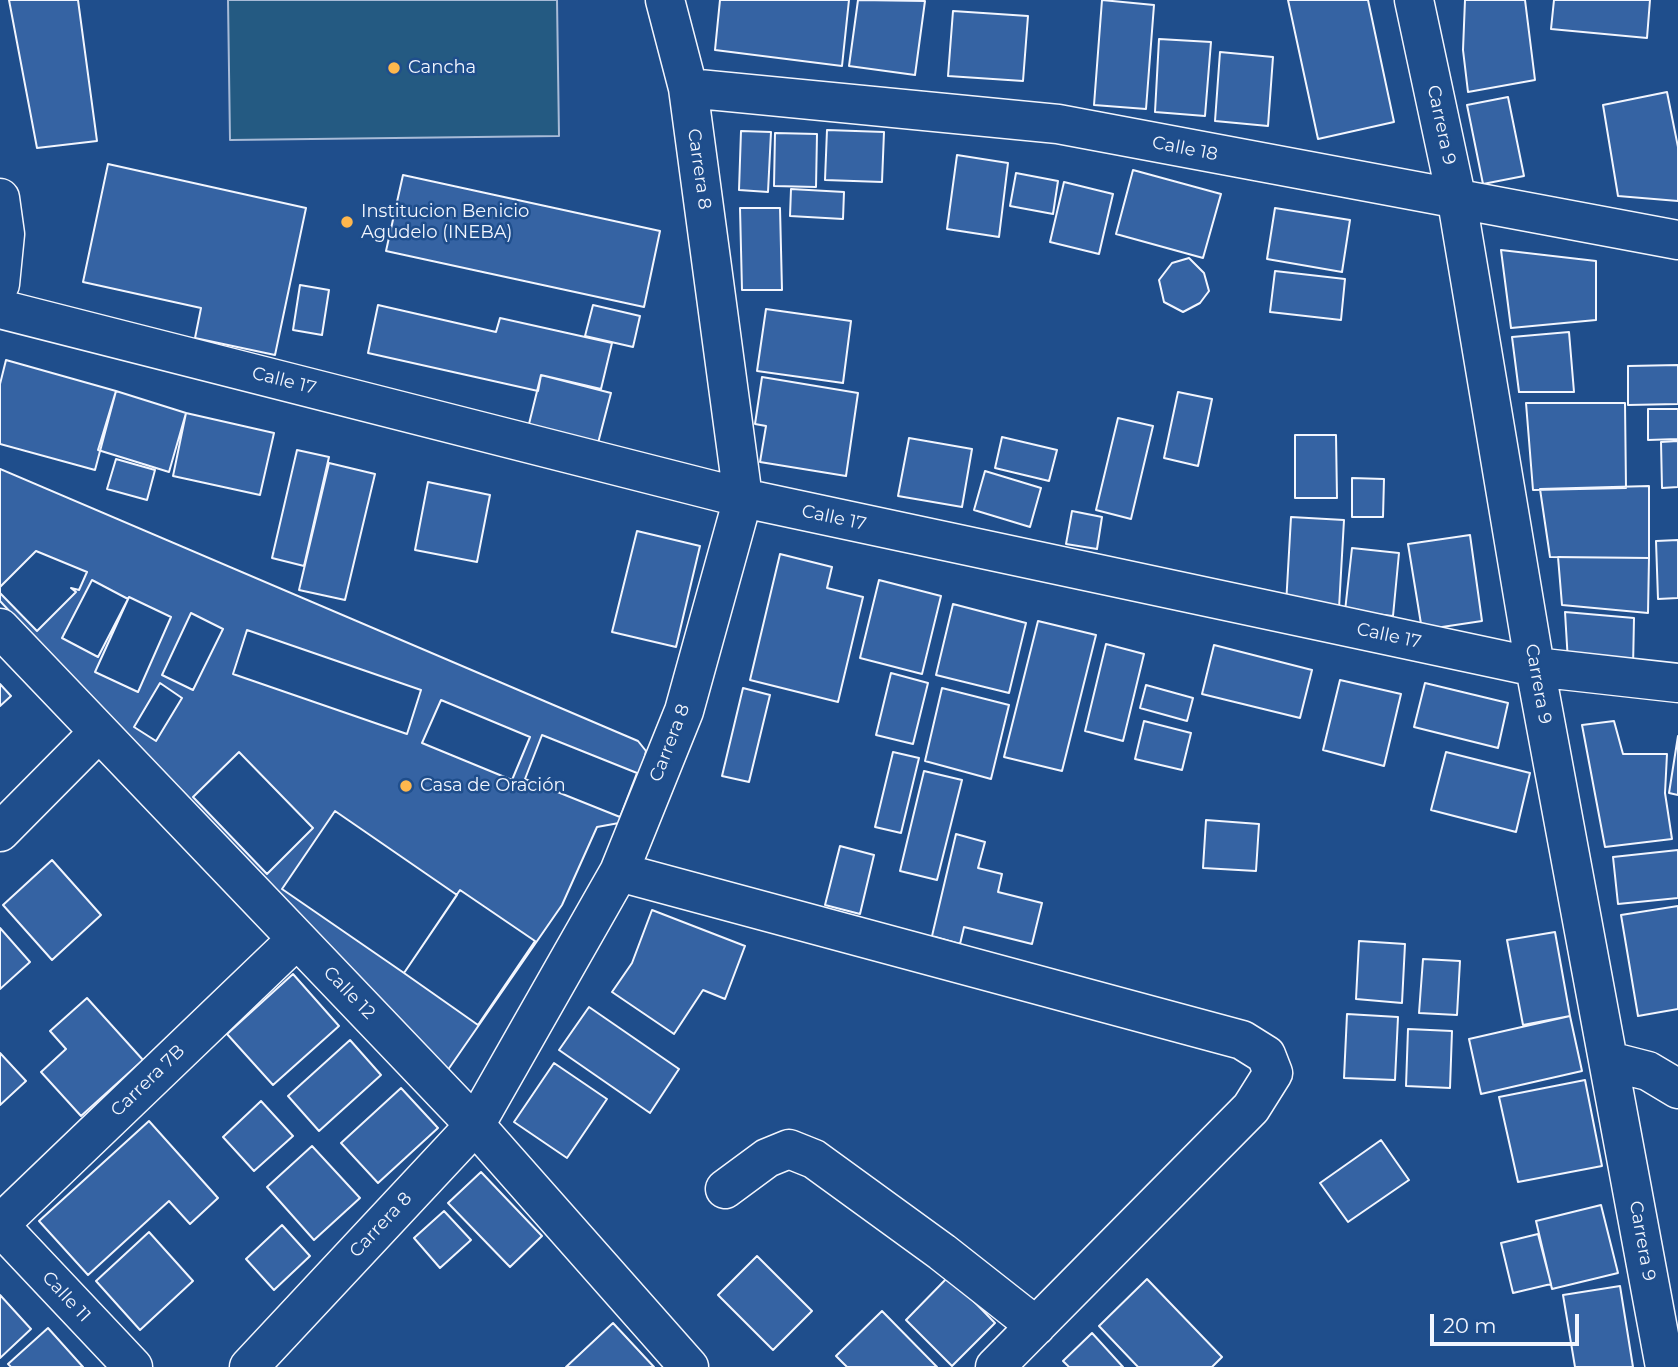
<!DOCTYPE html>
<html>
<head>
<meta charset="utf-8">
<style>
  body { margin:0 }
  #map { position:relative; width:1678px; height:1367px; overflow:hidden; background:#1f4e8c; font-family:Montserrat,sans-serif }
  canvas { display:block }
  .scale { position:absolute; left:1430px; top:1314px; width:149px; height:32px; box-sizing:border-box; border:4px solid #f2f6ff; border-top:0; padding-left:9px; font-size:21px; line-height:24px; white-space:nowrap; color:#f2f6ff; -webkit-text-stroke:5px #1f4e8c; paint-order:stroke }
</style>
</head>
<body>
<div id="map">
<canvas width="1678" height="1367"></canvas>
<div class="scale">20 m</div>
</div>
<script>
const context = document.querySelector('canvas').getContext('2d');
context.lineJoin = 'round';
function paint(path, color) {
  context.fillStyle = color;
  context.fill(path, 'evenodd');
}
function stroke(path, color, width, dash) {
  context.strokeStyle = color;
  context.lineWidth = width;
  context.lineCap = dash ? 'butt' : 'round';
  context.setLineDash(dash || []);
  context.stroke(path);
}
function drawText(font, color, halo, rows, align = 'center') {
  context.font = font + ' Montserrat,sans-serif';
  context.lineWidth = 5;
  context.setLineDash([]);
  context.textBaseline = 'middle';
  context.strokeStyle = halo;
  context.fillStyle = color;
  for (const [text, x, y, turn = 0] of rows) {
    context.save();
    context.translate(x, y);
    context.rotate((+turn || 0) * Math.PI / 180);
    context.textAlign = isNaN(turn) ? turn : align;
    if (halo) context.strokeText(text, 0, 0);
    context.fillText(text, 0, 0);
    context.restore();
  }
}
const green = new Path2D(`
  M228,0h329l2,136 -329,4z`);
paint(green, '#245a82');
stroke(green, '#a8bbd7', 2);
const building = new Path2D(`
  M9,0h69l19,141 -60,7z
  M720,0h129l-7,66 -127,-16z
  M858,0l67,1 -10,74 -66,-9z
  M1102,0l52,5 -8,104 -52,-4z
  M1288,0h80l26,122 -76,17z
  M1465,0h60l10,80 -67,12 -5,-42z
  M1554,0h96l-3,38 -96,-9z
  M953,11l75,5 -5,65 -75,-5z
  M1159,39l52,3 -6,74 -50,-4z
  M1220,52l53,5 -5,69 -53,-5z
  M1667,92l11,55v54l-60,-5 -15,-91z
  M1508,97l16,79 -41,8 -16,-79z
  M827,130l57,2 -2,50 -57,-2z
  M741,131l30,1 -3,60 -29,-2z
  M775,133l42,1 -1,53 -42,-1z
  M957,155l51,8 -9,74 -52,-8z
  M108,164l198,44 -31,147 -80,-17 6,-30 -118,-26z
  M1133,170l88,24 -18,64 -87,-24z
  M1016,173l42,8 -5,33 -43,-8z
  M403,175l257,56 -16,76 -258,-56z
  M1064,182l49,12 -14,60 -49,-12z
  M791,189l53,3 -1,27 -53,-3z
  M740,208h40l2,82h-40z
  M1275,208l75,12 -8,52 -75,-13z
  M1501,250l95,11v59l-85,8z
  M1189,258l15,15 5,18 -9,12 -17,9 -19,-10 -5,-22 13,-17z
  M1275,271l70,8 -4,41 -71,-8z
  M300,285l29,5 -7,45 -29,-5z
  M378,305l118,27 4,-14 112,25 -11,46 -60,-14 -3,16 -170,-38z
  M593,305l47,11 -7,31 -48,-11z
  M766,309l85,12 -8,62 -86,-12z
  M1569,332l5,60h-55l-7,-55z
  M6,360l110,31 -21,79 -95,-26v-60z
  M1678,365v39l-50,1v-39z
  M541,375l70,18 -14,54 -69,-19z
  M762,377l96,16 -12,83 -86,-14 6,-36 -11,-2z
  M116,391l70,22 -17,59 -71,-22z
  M1178,392l34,7 -14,67 -34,-8z
  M1526,403h99l1,85 -93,2z
  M1648,409h30v30l-30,1z
  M186,413l88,20 -14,62 -87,-19z
  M1118,418l35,8 -22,93 -35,-9z
  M1295,435h41l1,63h-42z
  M1002,437l55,13 -8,31 -54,-13z
  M909,438l63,11 -10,58 -64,-11z
  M1678,441v46l-16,1 -1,-46z
  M297,450l32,7 -25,109 -32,-8z
  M116,459l39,11 -8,30 -40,-11z
  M329,463l46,11 -30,126 -46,-10z
  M0,469l638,272 8,10 -16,70 -33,6 -35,78 -119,172 -443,-476z
  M985,471l56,17 -11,39 -56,-17z
  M1352,478l32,1 -1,38h-31z
  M428,482l62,13 -13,67 -62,-12z
  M1649,486v72l-99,-1 -10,-68z
  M1072,511l30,6 -5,32 -31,-5z
  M1291,517l53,3 -5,88 -53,-3z
  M637,531l63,15 -24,101 -64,-15z
  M1470,535l12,86 -60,9 -14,-86z
  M1678,540v58l-20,1 -2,-58z
  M1352,548l47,5 -6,63 -48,-5z
  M36,551l51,21 -8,18 -8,-2 5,4 -39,39 -37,-38v-6z
  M780,554l52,13 -5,21 36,9 -25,105 -88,-22z
  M1558,557l91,1 -1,55 -86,-8z
  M92,580l36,19 -30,58 -36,-19z
  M879,580l62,16 -19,78 -62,-16z
  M129,597l42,20 -33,75 -43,-20z
  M953,604l73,19 -17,70 -73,-18z
  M1565,612l69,6 -1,50 -65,-6z
  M191,613l32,16 -30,61 -31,-15z
  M1038,621l58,14 -34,136 -58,-14z
  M247,630l174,60 -14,44 -174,-60z
  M1106,644l38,10 -21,87 -38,-10z
  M1214,645l98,25 -12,48 -98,-24z
  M891,673l37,10 -15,61 -37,-9z
  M1340,680l61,14 -17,72 -61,-16z
  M160,683l22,15 -26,43 -22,-14z
  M1425,683l83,20 -10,45 -84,-21z
  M0,684l11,12 -11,10z
  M1146,685l47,13 -6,23 -47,-13z
  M743,688l27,7 -21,87 -27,-6z
  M942,688l67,17 -18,74 -66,-18z
  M441,700l89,37 -18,43 -90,-37z
  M1144,721l47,12 -9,37 -47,-11z
  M1614,721l9,33h44l-2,39 7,46 -67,8 -23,-122z
  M542,735l95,38 -17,44 -95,-38z
  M1678,736v59l-9,-2z
  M239,752l74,76 -46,46 -74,-77z
  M893,752l26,6 -18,75 -26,-6z
  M1446,752l84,21 -14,59 -85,-22z
  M924,771l38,9 -25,100 -37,-9z
  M335,811l122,84 -53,78 -122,-84z
  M1206,820l53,4 -3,47 -53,-3z
  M956,834l29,8 -7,26 24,6 -4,18 44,11 -10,41 -68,-17 -4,17 -28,-8z
  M840,846l34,9 -14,59 -35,-9z
  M1678,850v48l-60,6 -5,-47z
  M52,860l49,55 -49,45 -49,-55z
  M460,890l75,51 -57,84 -74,-52z
  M1678,906v103l-40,7 -17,-101z
  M652,910l93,36 -20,53 -22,-9 -29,44 -62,-42 20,-29z
  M0,928l30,34 -30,27z
  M1555,932l15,84 -47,9 -16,-85z
  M1359,941l46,3 -3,59 -46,-4z
  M1423,959l37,2 -3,54 -38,-2z
  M293,974l46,52 -66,59 -46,-51z
  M87,998l56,62 -62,56 -40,-44 25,-23 -16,-18z
  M589,1007l90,62 -29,44 -91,-63z
  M1347,1014l51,3 -3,63 -51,-2z
  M1570,1016l12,55 -101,23 -12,-55z
  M1408,1029l44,2 -2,57 -44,-2z
  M350,1040l31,35 -62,56 -31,-35z
  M0,1053l26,28 -26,24z
  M554,1063l53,36 -40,59 -53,-36z
  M1585,1080l17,86 -84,16 -19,-85z
  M401,1088l37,40 -60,55 -37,-40z
  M261,1101l32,35 -39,35 -31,-34z
  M149,1121l69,77 -28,26 -21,-23 -81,74 -49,-54z
  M1381,1140l28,40 -61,42 -28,-39z
  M312,1146l48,52 -46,42 -47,-53z
  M481,1172l61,64 -32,31 -62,-64z
  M1601,1205l17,68 -66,16 -16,-68z
  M444,1211l27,29 -31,28 -26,-30z
  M282,1225l28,31 -36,34 -28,-31z
  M149,1232l44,49 -53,49 -44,-49z
  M1538,1234l13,50 -38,9 -12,-50z
  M757,1256l55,55 -39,39 -55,-55z
  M949,1276l46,47 -43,43 -46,-46z
  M1147,1279l75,78 -10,10h-74l-39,-41z
  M1620,1286l13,81h-58l-12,-72z
  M0,1295l31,34 -31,29z
  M882,1311l55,56h-90l-11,-11z
  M613,1323l41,44h-88z
  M48,1328l35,39h-72l-3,-3z
  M1092,1333l31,34h-54l-6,-6z`);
paint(building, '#3563a3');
stroke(building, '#f2f6ff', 2);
const street = new Path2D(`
  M1414,0l43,201 78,466 130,700
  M688,88l370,36 620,116
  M0,198l5,36 -5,50
  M0,309l743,189 792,169 143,16
  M0,628l475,497 214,242
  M0,832l99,-100
  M619,872l623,168 24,15 7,18 -22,35 -256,259
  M1609,1061l39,10 30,18
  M725,1189l42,-31 22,-9 25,10 128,93 94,74
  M0,1224l297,-285
  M0,1226l133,141
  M249,1367l226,-242 144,-253 65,-161 59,-213 -55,-410 -23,-88`);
stroke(street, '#f2f6ff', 41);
stroke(street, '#1f4e8c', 38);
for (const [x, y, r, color] of [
  [394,68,7,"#ffb74d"],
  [347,222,7,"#ffb74d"],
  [406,786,7,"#ffb74d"]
]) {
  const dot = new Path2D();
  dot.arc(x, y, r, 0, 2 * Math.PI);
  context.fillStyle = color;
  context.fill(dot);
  stroke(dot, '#1f4e8c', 2.5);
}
drawText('18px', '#f2f6ff', '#1f4e8c', [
  ["Cancha",408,68],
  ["Institucion Benicio",361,212],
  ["Agudelo (INEBA)",361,233],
  ["Casa de Oración",420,786]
], 'left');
drawText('18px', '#f2f6ff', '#1f4e8c', [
  ["Carrera 9",1441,125,78],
  ["Calle 18",1185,149,11],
  ["Carrera 8",699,169,82],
  ["Calle 17",284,381,14],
  ["Calle 17",834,518,12],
  ["Calle 17",1389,636,12],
  ["Carrera 9",1538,684,80],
  ["Carrera 8",670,743,-69],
  ["Calle 12",349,993,46],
  ["Carrera 7B",148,1081,-44],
  ["Carrera 8",381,1225,-47],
  ["Carrera 9",1642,1241,80],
  ["Calle 11",66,1297,47]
]);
</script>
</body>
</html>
